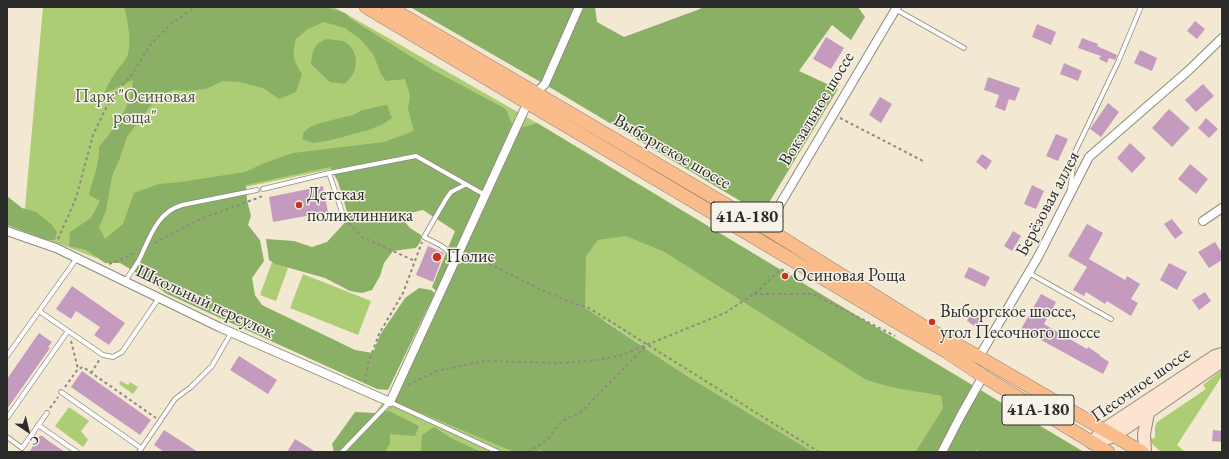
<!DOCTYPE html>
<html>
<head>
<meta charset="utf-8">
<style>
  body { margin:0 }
  #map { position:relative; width:1229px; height:459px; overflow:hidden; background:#f3e9d3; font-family:"EB Garamond",serif }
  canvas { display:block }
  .frame { position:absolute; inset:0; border:8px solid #2b2b2b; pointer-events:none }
  .north { position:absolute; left:8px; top:411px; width:40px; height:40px; -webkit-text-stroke:3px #f7f3e8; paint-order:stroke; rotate:145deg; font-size:11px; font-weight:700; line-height:16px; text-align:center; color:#2b2b2b }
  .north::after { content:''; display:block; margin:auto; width:14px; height:18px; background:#2b2b2b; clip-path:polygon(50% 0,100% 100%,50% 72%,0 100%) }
</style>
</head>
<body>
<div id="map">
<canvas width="1229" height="459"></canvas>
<div class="frame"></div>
<div class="north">С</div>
</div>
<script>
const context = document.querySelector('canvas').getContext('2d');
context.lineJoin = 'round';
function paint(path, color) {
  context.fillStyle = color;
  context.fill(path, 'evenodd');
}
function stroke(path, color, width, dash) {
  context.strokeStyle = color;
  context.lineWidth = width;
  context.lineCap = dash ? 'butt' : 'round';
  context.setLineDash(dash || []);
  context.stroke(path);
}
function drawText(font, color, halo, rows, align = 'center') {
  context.font = font + ' "EB Garamond",serif';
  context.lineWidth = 3;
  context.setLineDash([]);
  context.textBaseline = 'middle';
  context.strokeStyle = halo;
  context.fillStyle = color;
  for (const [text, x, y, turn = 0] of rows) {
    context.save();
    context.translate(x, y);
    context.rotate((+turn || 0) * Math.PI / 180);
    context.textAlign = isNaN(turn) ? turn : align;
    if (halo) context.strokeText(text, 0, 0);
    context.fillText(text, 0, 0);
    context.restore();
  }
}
paint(new Path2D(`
  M43,7h291l203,116 128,77 -22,43 21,9 202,128 58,13 17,3 2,12 -28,44h-102l-126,-76 -83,-56 -66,132h-191l39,-54 14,-11 91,-196 -73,-40 -259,54 -63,53 -73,-28z
  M272,262l16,6 -12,33 -16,-6z
  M303,274l68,27 -13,34 -68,-27z
  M1220,371h2v5l-45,69 8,7h-24l-8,-7 -3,-6 5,-1v-11l2,-5 49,-33 -3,-4z
  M121,381l7,4 2,-3 8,5 -5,7 -14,-10z
  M69,407l20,14 -8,10 7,9 -5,7 -28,-21z`), '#adcd75');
paint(new Path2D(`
  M124,7h201l20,6 6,6 80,50 75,40 6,15 -46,107 -29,61 -5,-5 23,-56 -32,-21 -13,3 -6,8 6,7 11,7v6l-5,7 -23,3 -9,12 -4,13 -8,14 -10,3 -12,-2 -25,-13 -50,-14 -6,-4 -3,-21 28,2 18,6 15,-5 22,-24 -11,-36 -8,-15 -84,18 1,15 4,16 -3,9 12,15 4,21 -12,17 3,17 7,10 93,45 18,3 7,-18 25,-37 14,-10 12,2 4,3 -47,97 -11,-1 -210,-95 -25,-18 -22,-13h-15l-19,-13 -17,-4 1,-14 21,-14 9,-17 -11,-6c3,-16 11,-31 10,-48 17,-21 32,-39 34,-67l-29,14c3,-9 8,-17 14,-25 3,-4 7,-8 9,-12 5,-11 1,-39 -3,-50zM324,22l21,6 16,12 12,14 8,20 5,7 19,-2 5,17 -2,13 6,22 -30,11 -91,11 -31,11 -17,8 -64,10 -23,2 -24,9 -11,31 -18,15 -6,-12 7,-16 6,-35 8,-18 7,-21 30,-40 16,-7 14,1 19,-2 17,-8 16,1 24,6 16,11 17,-7 6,-18c-9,-14 -10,-19 -6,-35l12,-10z
  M410,7h185l2,15 27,15 76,-28 2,-2h156l7,10 -14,23 -19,-15 -33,46 39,18 -76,125 -211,-126z
  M327,39c5,1 11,1 16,2 13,6 16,21 10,33 -2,4 -6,7 -8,10l-15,-2 -19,-18c2,-14 2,-20 16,-25z
  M387,105l5,13 -9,6 -14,6 -42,11 -14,2 -11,-4 2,-7 6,-5 10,-4 33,-8 7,-4 20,-5z
  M537,123l480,289 67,40h-105l-3,-2 -1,2h-60l28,-44 -2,-12 -50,-9 -25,-7 -202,-128 -38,-16 -28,4 -12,16 -1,52 102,68 126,76h-270l-3,-2 -1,2h-25l-128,-54 14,-11 120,-259z
  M7,196l15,12 14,4 16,13 5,7 -2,8h-8l-40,-15z
  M389,411l30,15 -4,10 -25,-2v9l-5,9h-51l-2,-8 23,-32 20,1z
  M434,427l17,11 30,14h-59l-1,-2 1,-15z`), '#8ab066');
paint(new Path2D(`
  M1195,21l10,8 -8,10 -10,-8z
  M1037,24l19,8 -5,13 -19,-8z
  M826,37l18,11 -13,21 -18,-10z
  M1082,38l16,6 -1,2 20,9 -2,5 -6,-2 -2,5 -8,-4 2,-3 -23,-8z
  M1140,50l17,8 -5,13 -18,-8z
  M1064,63l18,8 -4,10 -18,-7z
  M988,77l32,11 -5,13 -6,-2 -4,12 -10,-4 4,-12 -15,-5z
  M1203,84l11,12 -18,16 -11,-12z
  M880,97l12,7 -11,19 -12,-8z
  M1108,103l11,9 -18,25 -11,-8z
  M1169,109l21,19 -18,19 -20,-19z
  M1206,118l12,11 -9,9 -11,-10z
  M1056,134l12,5 -10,22 -12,-5z
  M1130,143l16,15 -14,15 -15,-15z
  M982,154l10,7 -6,9 -10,-8z
  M1190,164l18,15 -12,15 -18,-15z
  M1032,185l12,6 -8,18 -12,-5z
  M323,186l5,26 -55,10 -4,-25z
  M1172,219l11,14 -8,6 -11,-15z
  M1087,224l16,9 -14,26 36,21 2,-4 13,8 -9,15 7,4 -7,13 -24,-15 -2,3 -19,-12 -2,4 -11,-6 14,-23 -19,-11z
  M1013,231l8,5 -9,15 -8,-5z
  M1215,242l7,11v7l-13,8 -11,-16z
  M428,246l16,7 -11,29 -17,-7z
  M1169,263l18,9 -10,18 -17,-10z
  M969,267l21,10 -5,10 -21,-10z
  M72,286l53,37 -16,22 -15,-10 6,-8 -24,-16 -5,8 -15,-10z
  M1205,292l6,9 -12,9 -7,-10z
  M1041,294l15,8 -12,22 43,25 1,-2 12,8v1l9,6 -6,12 -82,-45z
  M971,313l10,6 -5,8 -9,-6z
  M39,333l13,9 -4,5 2,1 -43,61v-30z
  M239,356l38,24 -9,14 -38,-24z
  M82,371l69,49 -11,15 -69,-48z
  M164,430l34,22h-34l-10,-7z
  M1213,430l9,1v11l-10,-1z
  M41,435l9,7 15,10h-36z
  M295,439l21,13h-29z`), '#c59abf');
const lane = new Path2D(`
  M895,9l69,39
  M329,173l15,45
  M263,189l66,-16 87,-17 69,39
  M1070,190l5,-38 43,-90 23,-55
  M457,257c-7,-2 -9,-6 -14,-10 -6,-4 -13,-7 -19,-10l22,-38 5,-7 14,-7
  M1029,273l82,46
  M125,282c4,-8 10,-14 14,-22 11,-22 17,-47 43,-55l75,-15
  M39,311l64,44 10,2 9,-5 37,-54
  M7,356l70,-98
  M61,392l80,56
  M7,418l61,-87
  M38,425l39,27
  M7,437l15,11 25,-35
  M139,452l36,-53 16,-12 21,-21 19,-33
  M342,452l48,-50 108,50`);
const street = new Path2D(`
  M536,93l9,-9 34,-77
  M1203,221l19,-13
  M766,228l131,-221
  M7,231l49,17 163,79 171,75 137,-298
  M979,357l59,-100 51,-100 100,-87 33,-32
  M942,452l18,-35 23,-41`);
const secondary = new Path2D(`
  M1105,439l9,-3 108,-75
  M1092,443l11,-13 112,-74 7,-2
  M1145,452l-1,-18 4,-21`);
const primary = new Path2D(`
  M366,7l581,345 36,24 125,76
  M389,7l377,221 162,101 51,28 163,95`);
stroke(lane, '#8f8a7f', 5.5);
stroke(street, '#8f8a7f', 10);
stroke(secondary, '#8f8a7f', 14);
stroke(primary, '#8f8a7f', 14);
stroke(new Path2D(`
  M840,118l83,43
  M349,223l13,14 53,24
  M58,239l18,-41 17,-63 13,-27 13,-19 11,-12 21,-33 21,-21 23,-16
  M155,243l43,-23 65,-24
  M467,254c41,17 79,42 122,54l230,144
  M109,264l26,-11
  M754,294h59l82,42
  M71,341l7,28
  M91,373l9,-14
  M365,382l3,-18 11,-30 24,-41 19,-51
  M408,385l29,-14 47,-10 74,2 32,-2 29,-5 106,-43 33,-22 23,-22 19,11 4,1
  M65,387l13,-18 5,-2 73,51
  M50,408l8,-11
  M528,452l19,-12 15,-19 19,-9 65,-66`), '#8f8a7f', 2, [3, 3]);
stroke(lane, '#fff', 4);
stroke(street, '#fff', 8);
stroke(secondary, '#fde4d1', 12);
stroke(primary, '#fabc8b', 13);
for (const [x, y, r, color] of [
  [299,205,4,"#c8321e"],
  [437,257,5,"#c8321e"],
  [785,276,4,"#c8321e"],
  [932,322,4,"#c8321e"]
]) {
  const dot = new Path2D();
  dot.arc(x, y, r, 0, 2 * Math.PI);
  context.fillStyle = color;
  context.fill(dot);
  stroke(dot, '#f7f3e8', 1.5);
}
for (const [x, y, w] of [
  [747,217,72],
  [1038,410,72]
]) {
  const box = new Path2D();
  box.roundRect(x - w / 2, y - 15, w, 30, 3);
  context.fillStyle = '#f7f3e8';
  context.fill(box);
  stroke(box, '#2b2b2b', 1);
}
drawText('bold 17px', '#2b2b2b', null, [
  ["41А-180",747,217],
  ["41А-180",1038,410]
]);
drawText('18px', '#4c543e', '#f7f3e8', [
  ["Парк \"Осиновая",135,97],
  ["роща\"",135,118]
]);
drawText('18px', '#2b2b2b', '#f7f3e8', [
  ["Вокзальное шоссе",817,109,-59],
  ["Выборгское шоссе",672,152,30],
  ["Берёзовая аллея",1048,204,-62],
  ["Школьный переулок",205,302,25],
  ["Песочное шоссе",1141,385,-35]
]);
drawText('18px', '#2b2b2b', '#f7f3e8', [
  ["Детская",307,195],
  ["поликлинника",307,216],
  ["Полис",446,257],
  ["Осиновая Роща",793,276],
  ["Выборгское шоссе,",940,312],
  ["угол Песочного шоссе",940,333]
], 'left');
</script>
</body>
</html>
